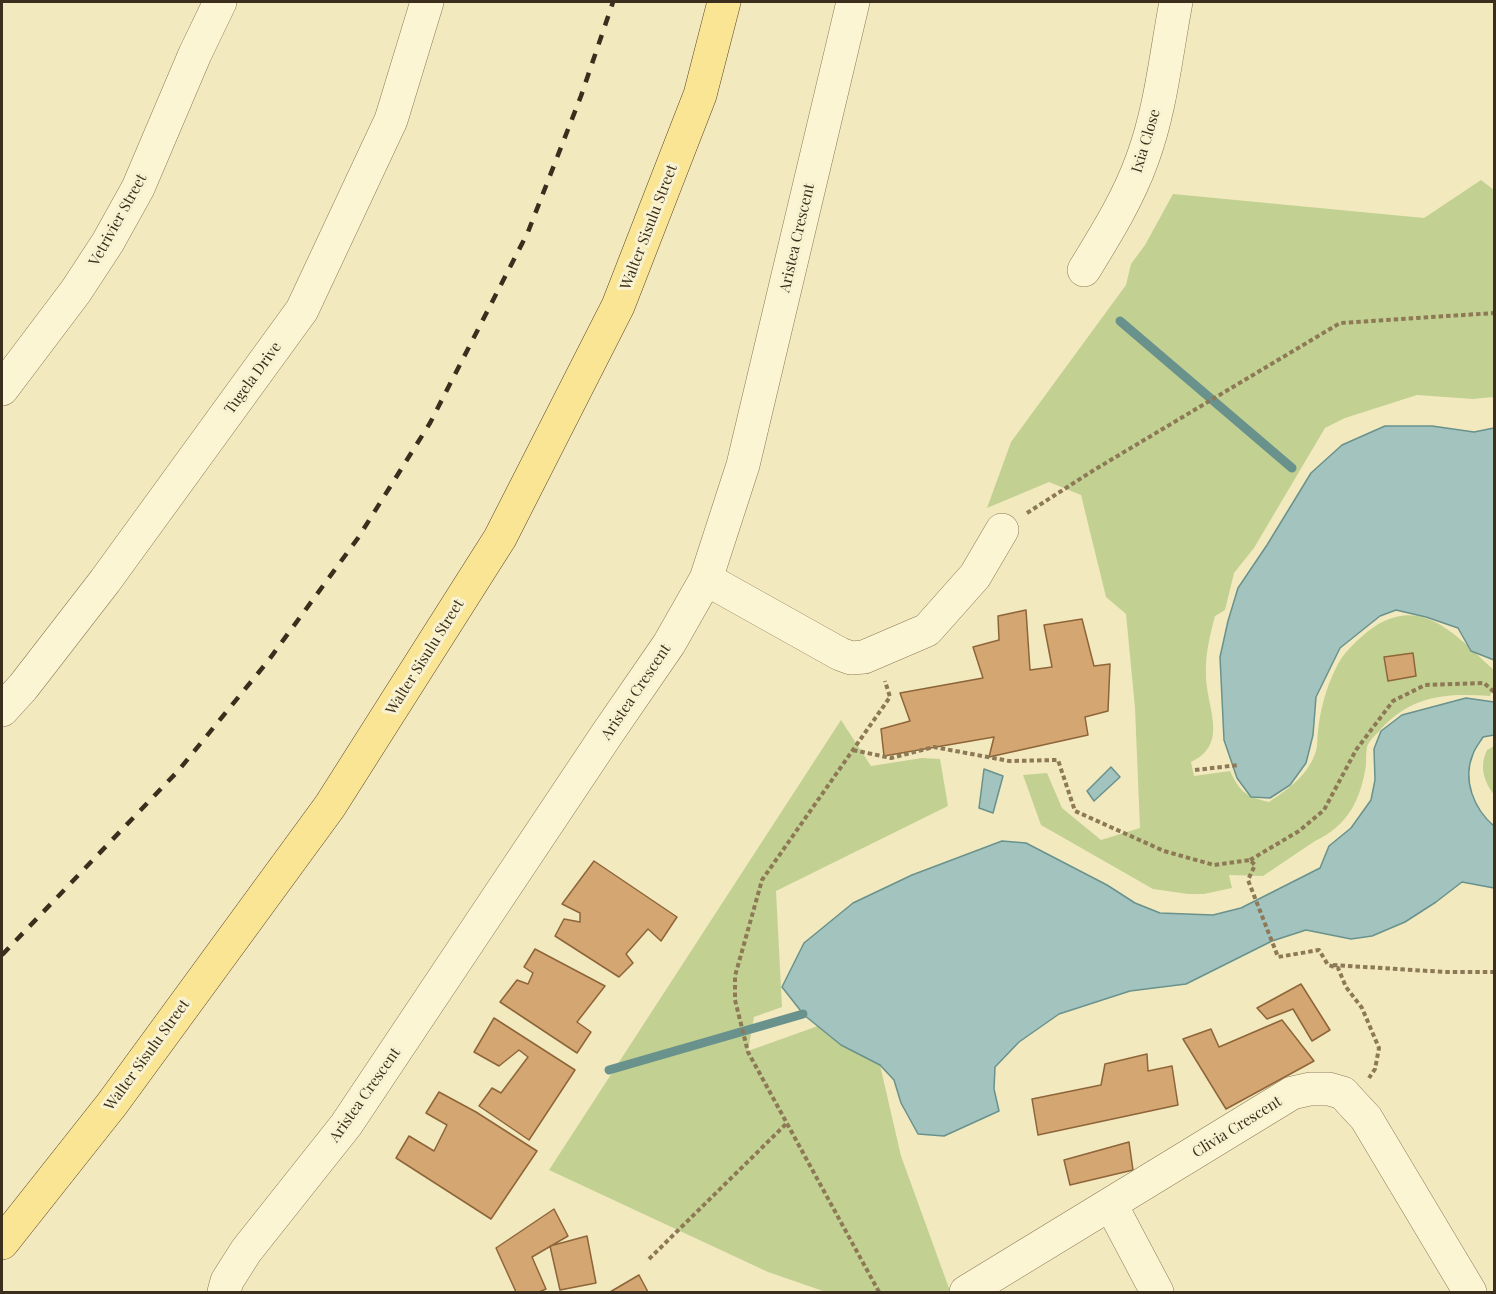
<!DOCTYPE html>
<html>
<head>
<meta charset="utf-8">
<style>
  body { margin:0 }
  #map { position:relative; width:1496px; height:1294px; overflow:hidden; background:#f2e9bf; font-family:"Playfair Display",serif }
  canvas { display:block }
  .frame { position:absolute; inset:0; border:3px solid #3b2e1c; pointer-events:none }
</style>
</head>
<body>
<div id="map">
<canvas width="1496" height="1294"></canvas>
<div class="frame"></div>
</div>
<script>
const context = document.querySelector('canvas').getContext('2d');
context.lineJoin = 'round';
function paint(path, color) {
  context.fillStyle = color;
  context.fill(path, 'evenodd');
}
function stroke(path, color, width, dash) {
  context.strokeStyle = color;
  context.lineWidth = width;
  context.lineCap = dash ? 'butt' : 'round';
  context.setLineDash(dash || []);
  context.stroke(path);
}
function drawText(font, color, halo, rows, align = 'center') {
  context.font = font + ' "Playfair Display",serif';
  context.lineWidth = 6;
  context.setLineDash([]);
  context.textBaseline = 'middle';
  context.strokeStyle = halo;
  context.fillStyle = color;
  for (const [text, x, y, turn = 0] of rows) {
    context.save();
    context.translate(x, y);
    context.rotate((+turn || 0) * Math.PI / 180);
    context.textAlign = isNaN(turn) ? turn : align;
    if (halo) context.strokeText(text, 0, 0);
    context.fillText(text, 0, 0);
    context.restore();
  }
}
paint(new Path2D(`
  M1481,180l13,10v207l-21,2 -56,-4 -72,23 -20,10 -71,120 -20,25 -9,37 -10,6c-5,19 -10,39 -9,59 0,32 24,69 -15,87l3,14 36,-5c10,21 16,26 39,31 19,-13 37,-25 46,-48 3,-7 2,-16 3,-23 2,-20 8,-43 17,-61 7,-16 19,-27 32,-38 53,-42 89,4 127,38v15l-4,11c-43,-3 -78,-1 -109,33 -4,5 -12,11 -14,18 -1,6 -1,12 -1,18 -5,34 -18,61 -51,76l-52,35 -34,-1 3,13 -28,6h-16l-35,-5 -112,-64 -18,-50 24,-2 15,35 39,32 39,-12 -5,-120 -9,-94 -20,-17 -25,-102 -32,-13 -62,26 24,-66 115,-157 5,-21 14,-19 28,-51 251,24z
  M841,720l30,46 51,-8 18,1 8,47 -172,85 6,116 -28,10 -6,34 70,-25 62,39 21,91 49,135 -1,1h-123l-58,-20 -219,-102z
  M1494,746v49c-10,-14 -15,-28 -7,-45z`), '#c2d192');
const water = new Path2D(`
  M1385,426h47l42,6 20,-4v232l-23,-9 -13,-23 -32,-11 -30,-7 -16,6 -40,32 -24,49 -3,38 -7,28 -16,22 -20,13 -19,-1 -14,-19 -13,-38 -4,-83 8,-36 10,-33 29,-43 44,-72 31,-28z
  M1466,698l28,4v33l-11,2c-3,5 -8,11 -10,17 -11,26 1,55 21,72v62l-32,-6 -26,20 -31,20 -33,14 -21,3 -45,-9 -34,11 -86,43 -56,7 -71,23 -40,28 -24,25 -1,22 5,22 -55,25 -26,-2 -17,-31 -7,-23 -14,-15 -39,-20 -37,-30 -22,-28 22,-44 49,-40 59,-28 90,-34 24,2 81,42 28,18 25,10 53,2 28,-7 79,-40 9,-22 22,-18 20,-28 4,-20 -1,-31 7,-18 21,-16z
  M1111,767l9,10 -26,24 -7,-10z
  M984,769l19,7 -10,37 -14,-5z`);
paint(water, '#a3c3be');
stroke(water, '#69928d', 1.5);
stroke(new Path2D(`
  M1120,321l172,147
  M609,1070l194,-56`), '#69928d', 9);
const building = new Path2D(`
  M1026,610l4,60 22,-3 -8,-42 38,-6 12,47 16,-2 -2,47 -23,6 3,18 -99,22 5,-20 -110,19 -3,-27 29,-8 -10,-28 83,-15 -10,-31 26,-7 -1,-24z
  M1413,653l3,23 -28,5 -4,-24z
  M594,861l83,56 -16,24 -13,-12 -22,25 7,9 -14,14 -64,-41 9,-17 16,3v-9l-18,-9z
  M535,949l70,37 -28,36 14,10 -14,21 -77,-51 17,-22 11,4 5,-11 -9,-6z
  M1301,984l29,46 -18,11 -19,-32 -26,10 -10,-11z
  M494,1018l81,52 -46,70 -50,-34 13,-18 9,5 27,-36 -9,-7 -20,16 -25,-14z
  M1282,1020l32,41 -88,48 -43,-70 28,-10 8,18z
  M1147,1054l1,17 24,-5 6,39 -140,30 -6,-36 69,-14 4,-21z
  M439,1092l37,20 61,39 -46,68 -95,-61 13,-22 25,15 13,-26 -21,-12z
  M1129,1142l4,28 -63,15 -6,-25z
  M554,1209l14,27 -36,21 14,32 -7,3h-23l-20,-44z
  M587,1236l9,47 -36,7 -10,-44z
  M639,1275l9,17h-38z`);
paint(building, '#d4a671');
stroke(building, '#8e6539', 1.5);
const minor = new Path2D(`
  M1084,270c22,-36 44,-71 58,-110 19,-51 24,-106 34,-158
  M2,389l74,-98 32,-49 30,-54 57,-134 25,-52
  M706,579l134,75 11,4 13,-1 63,-27 48,-54 27,-46
  M2,710l21,-23 82,-106 197,-271 89,-190 36,-118
  M1111,1205l46,87
  M224,1292l3,-11 19,-30 100,-126 261,-391 62,-90 37,-65 37,-114 110,-463
  M966,1292l326,-199 18,-4h19l14,4 9,10 14,15 104,174`);
const major = new Path2D(`
  M2,1243l110,-139 218,-298 170,-268 118,-232 82,-211 24,-93`);
stroke(minor, '#8d7956', 34);
stroke(major, '#5a462a', 34);
stroke(new Path2D(`
  M1027,513l67,-43 246,-147 154,-10
  M853,750l38,8 43,-11 75,14 49,-1 17,51 89,40 50,14 36,-5 5,5 -7,15 30,77 41,-7 9,15 10,3 8,19 16,21 17,40 -4,21 -6,9
  M1195,770l44,-5
  M1250,860l49,-29 25,-21 32,-60 37,-49 32,-16 59,-2 10,9
  M1333,965l112,7h49
  M649,1259l138,-136
  M879,1292l-131,-240 -13,-52v-24l27,-96 128,-183 -5,-16`), '#8d7956', 4, [4.5, 3]);
stroke(minor, '#fcf5d3', 33);
stroke(major, '#f9e593', 33);
stroke(new Path2D(`
  M2,955l176,-184 90,-110 90,-123 72,-115 98,-191 53,-136 32,-94`), '#3b2e1c', 4.5, [10, 10]);
drawText('15px', '#3b2e1c', '#f9f2d0', [
  ["Ixia Close",1146,141,-73],
  ["Vetrivier Street",118,220,-61],
  ["Walter Sisulu Street",649,227,-69],
  ["Aristea Crescent",797,238,-77],
  ["Tugela Drive",253,378,-54],
  ["Walter Sisulu Street",425,657,-58],
  ["Aristea Crescent",636,692,-56],
  ["Walter Sisulu Street",147,1055,-54],
  ["Aristea Crescent",365,1095,-55],
  ["Clivia Crescent",1237,1127,-32]
]);
</script>
</body>
</html>
